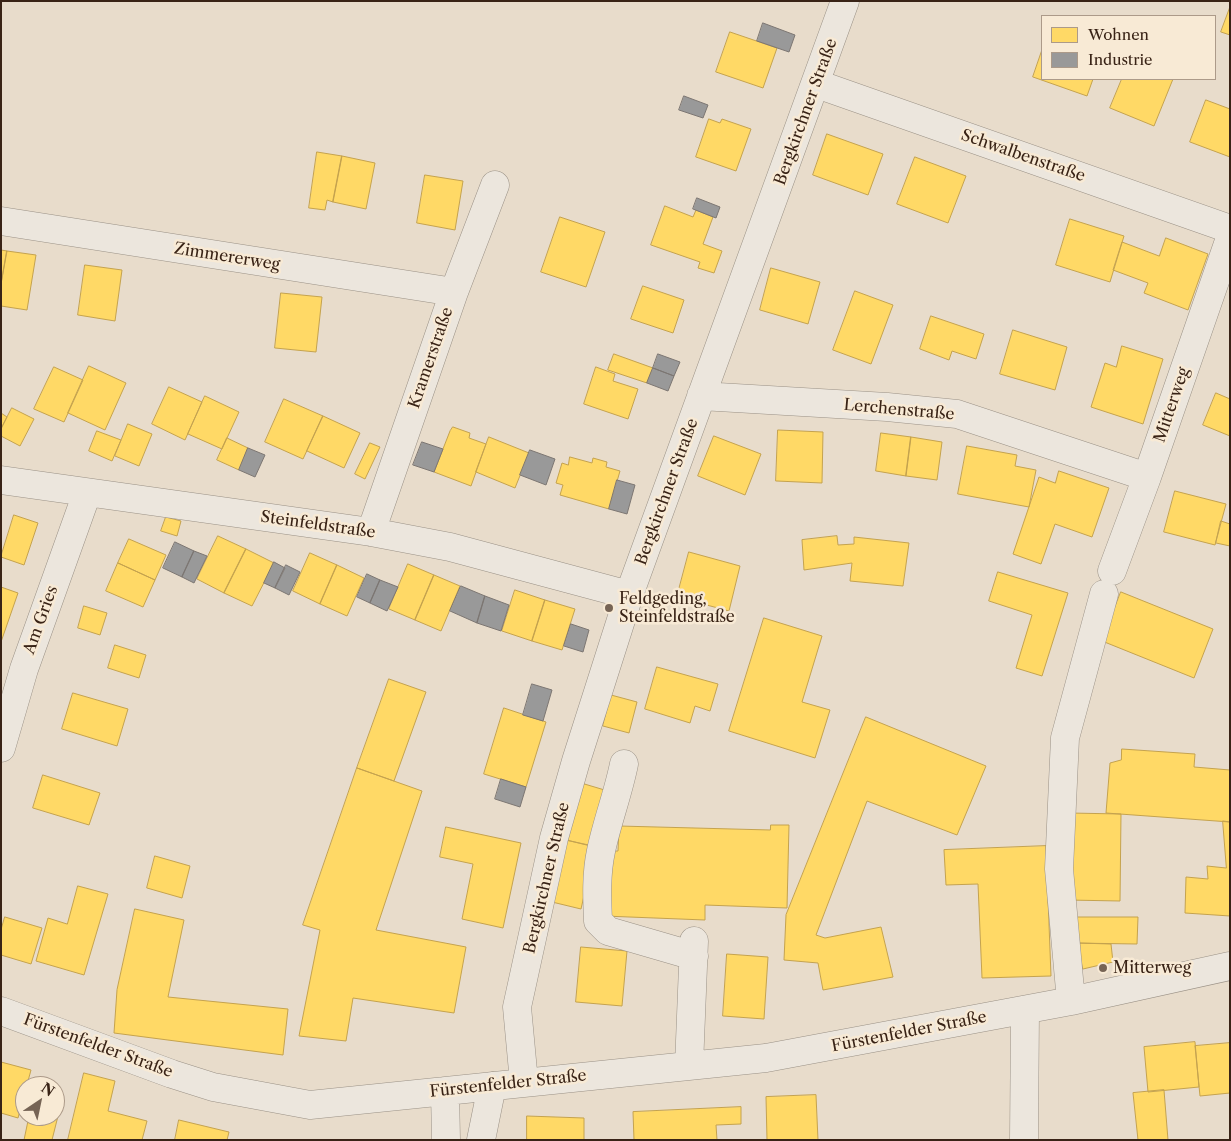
<!DOCTYPE html>
<html>
<head>
<meta charset="utf-8">
<style>
  body { margin:0 }
  #map { position:relative; width:1231px; height:1141px; overflow:hidden; background:#e8dccb; font-family:"Libre Caslon Text",serif }
  canvas { display:block }
  .frame { position:absolute; inset:0; border:2px solid #392316; pointer-events:none }
  .legend { position:absolute; left:1041px; top:15px; width:175px; height:65px; box-sizing:border-box; background:#f8ead5; border:1px solid #ac9a89; margin:0; padding:6px 9px; list-style:none; font-size:15px; color:#392316 }
  .legend li { display:flex; align-items:center; gap:10px; height:25px }
  .legend b { width:25px; border:1px solid #ac9a89 }
  .north { position:absolute; left:15px; top:1076px; width:50px; height:50px; box-sizing:border-box; background:#f8ead5; border:1px solid #ac9a89; border-radius:50%; rotate:34deg; font-size:14px; font-weight:700; line-height:20px; text-align:center; color:#392316 }
  .north::after { content:''; display:block; margin:auto; width:18px; height:22px; background:#766455; clip-path:polygon(50% 0,100% 100%,50% 72%,0 100%) }
</style>
</head>
<body>
<div id="map">
<canvas width="1231" height="1141"></canvas>
<div class="frame"></div>
<ul class="legend">
<li><b style="height:14px;background:#ffd966"></b>Wohnen</li>
<li><b style="height:14px;background:#999"></b>Industrie</li>
</ul>
<div class="north">N</div>
</div>
<script>
const context = document.querySelector('canvas').getContext('2d');
context.lineJoin = 'round';
function paint(path, color) {
  context.fillStyle = color;
  context.fill(path, 'evenodd');
}
function stroke(path, color, width, dash) {
  context.strokeStyle = color;
  context.lineWidth = width;
  context.lineCap = dash ? 'butt' : 'round';
  context.setLineDash(dash || []);
  context.stroke(path);
}
function drawText(font, color, halo, rows, align = 'center') {
  context.font = font + ' "Libre Caslon Text",serif';
  context.lineWidth = 5;
  context.setLineDash([]);
  context.textBaseline = 'middle';
  context.strokeStyle = halo;
  context.fillStyle = color;
  for (const [text, x, y, turn = 0] of rows) {
    context.save();
    context.translate(x, y);
    context.rotate((+turn || 0) * Math.PI / 180);
    context.textAlign = isNaN(turn) ? turn : align;
    if (halo) context.strokeText(text, 0, 0);
    context.fillText(text, 0, 0);
    context.restore();
  }
}
const homes = new Path2D(`
  M1230,7v28l-9,-3z
  M730,32l47,16 -14,40 -47,-16z
  M1042,50v29h51l-6,17 -54,-19z
  M1122,79h51l-19,47 -44,-18z
  M1206,100l24,9v48l-40,-15z
  M709,119l11,4 2,-4 29,10 -15,42 -40,-14z
  M827,134l56,20 -15,41 -55,-20z
  M317,152l25,4 -9,46 -6,-2 -2,10 -16,-2z
  M342,156l33,7 -9,46 -33,-7z
  M915,157l51,19 -18,47 -51,-19z
  M425,175l38,6 -8,49 -38,-7z
  M665,206l28,11 3,-7 17,7 -10,27 19,7 -8,22 -16,-5 2,-6 -49,-17z
  M560,217l45,15 -19,55 -45,-15z
  M1070,219l54,17 -14,46 -54,-17z
  M1166,238l42,16 -20,56 -44,-17 4,-10 -35,-13 9,-28 37,14z
  M1,250l6,1 -6,33z
  M7,251l29,4 -9,55 -26,-4v-22z
  M85,265l37,5 -7,51 -37,-6z
  M771,268l49,14 -12,42 -48,-14z
  M643,286l41,14 -11,33 -42,-14z
  M855,291l38,14 -22,59 -38,-14z
  M281,293l41,4 -6,55 -41,-4z
  M931,316l53,18 -8,25 -24,-8 -3,9 -29,-11z
  M1013,330l54,17 -12,43 -55,-16z
  M1122,346l41,13 -20,65 -52,-17 14,-44 11,4z
  M614,354l39,14 -6,15 -39,-13z
  M89,366l37,17 -21,47 -37,-17z
  M54,367l29,13 -19,42 -30,-13z
  M596,367l19,7 -2,7 25,8 -10,30 -44,-15z
  M169,387l33,15 -17,38 -33,-16z
  M1216,393l14,6v37l-27,-11z
  M205,396l34,16 -17,37 -34,-15z
  M284,399l39,17 -20,43 -38,-17z
  M12,408l22,11 -14,27 -19,-10v-7z
  M1,413l6,4 -6,12z
  M323,416l37,17 -16,35 -37,-17z
  M128,424l24,10 -13,32 -24,-10z
  M453,427l17,6 -1,5 17,6 -15,42 -37,-14 16,-41z
  M778,430l45,2 -1,51 -46,-2z
  M97,431l24,9 -9,21 -23,-10z
  M881,433l30,4 -5,39 -30,-5z
  M714,436l47,18 -16,41 -47,-19z
  M489,437l40,16 -14,35 -39,-16z
  M911,437l31,5 -5,38 -31,-4z
  M227,438l21,10 -9,22 -22,-10z
  M370,443l10,4 -15,32 -10,-5z
  M967,446l50,9 -2,11 21,4 -7,37 -71,-13z
  M570,457l22,6 1,-5 14,4 -1,5 14,4 -11,38 -49,-14 3,-10 -7,-2 6,-20 6,2z
  M1059,471l50,17 -17,49 -37,-13 -14,40 -28,-10 26,-77 16,6z
  M1175,491l51,13 -11,41 -51,-13z
  M14,515l24,8 -14,42 -23,-8z
  M166,517l15,4 -4,15 -16,-5z
  M1221,521l9,3v22l-14,-3z
  M218,536l28,13 -22,44 -27,-14z
  M837,536l1,9 16,-1v-7l55,6 -6,43 -53,-5 2,-18 -48,7 -2,-30z
  M129,539l37,16 -11,25 -37,-17z
  M246,549l28,14 -22,43 -28,-13z
  M689,552l51,14 -11,45 -52,-14z
  M310,553l27,12 -17,39 -27,-13z
  M118,563l37,17 -12,27 -37,-16z
  M408,564l26,11 -19,45 -26,-11z
  M337,565l27,13 -17,38 -27,-12z
  M998,572l70,21 -26,83 -26,-8 16,-53 -43,-14z
  M434,575l26,11 -19,45 -26,-11z
  M1,587l17,6 -17,49z
  M515,590l30,10 -13,41 -30,-10z
  M1121,592l92,37 -19,49 -92,-37z
  M545,600l30,9 -13,41 -30,-9z
  M84,606l23,7 -7,22 -22,-7z
  M764,618l58,18 -20,66 28,8 -15,48 -86,-27z
  M115,645l31,10 -7,23 -31,-10z
  M657,667l61,17 -8,27 -15,-5 -5,17 -45,-14z
  M389,679l37,13 -32,89 -37,-13z
  M73,693l55,16 -11,37 -55,-17z
  M611,695l26,7 -8,31 -26,-7z
  M504,708l42,14 -20,65 -42,-13z
  M866,717l120,49 -29,69 -90,-34 -51,134 9,3 56,-11 12,50 -70,13 -5,-27 -34,-3 2,-45z
  M1122,749l73,5 -1,13 36,3v52l-124,-9 4,-50 11,-3z
  M357,768l65,23 -46,139 90,17 -12,66 -101,-15 -7,43 -47,-5 21,-106 -17,-5z
  M43,775l57,18 -11,32 -56,-17z
  M581,783l27,8 -15,55 -27,-6z
  M1069,813l52,1 -1,87 -53,-1z
  M1223,821l7,1v94l-45,-3 1,-36 22,2 -1,-13 19,2z
  M771,825h18l-2,83 -82,-3v15l-101,-4 2,-65h12l1,-25 151,4z
  M446,827l75,16 -18,85 -41,-9 11,-55 -33,-7z
  M566,840l29,7 -14,62 -29,-7z
  M1046,846l5,130 -69,2 -4,-94 -32,1 -2,-35z
  M155,856l35,10 -8,32 -35,-10z
  M78,886l30,8 -24,81 -48,-14 12,-43 19,6z
  M135,909l49,11 -16,77 120,12 -5,46 -169,-22 3,-43z
  M5,917l37,11 -11,36 -30,-9v-25z
  M1071,917h67l-1,27 -66,-1z
  M1078,943l33,1 2,18 -30,7z
  M581,947l46,4 -5,55 -46,-4z
  M727,954l41,3 -4,62 -41,-3z
  M1195,1042l4,45 -51,5 -4,-45z
  M1230,1043v50l-30,3 -5,-50z
  M1,1062l30,8 -13,48 -17,-5z
  M84,1073l31,8 -7,30 39,10 -5,19h-74z
  M1164,1090l4,50h-30l-5,-47z
  M816,1095l2,45h-51l-1,-43z
  M55,1106l5,2 -8,32h-28l5,-24h26z
  M741,1107v17l-25,1 1,15h-83l-1,-28z
  M527,1116l57,2v22h-57z
  M179,1120l50,12 -2,8h-52z`);
paint(homes, '#ffd966');
stroke(homes, '#c4a24e', 1);
const industry = new Path2D(`
  M763,23l32,12 -6,17 -32,-11z
  M684,96l24,9 -5,13 -24,-8z
  M697,198l23,9 -4,11 -23,-9z
  M658,354l22,8 -6,14 -21,-8z
  M653,368l21,8 -6,15 -21,-8z
  M422,442l21,7 -9,23 -21,-7z
  M248,448l17,7 -10,22 -16,-7z
  M530,450l25,9 -9,26 -26,-10z
  M617,480l18,5 -8,29 -18,-5z
  M175,542l19,9 -12,26 -19,-9z
  M194,551l13,5 -13,27 -12,-6z
  M274,562l11,6 -10,20 -11,-5z
  M286,565l14,7 -11,23 -14,-7z
  M367,574l13,6 -10,23 -13,-6z
  M380,580l18,7 -11,24 -17,-8z
  M461,586l24,10 -8,27 -27,-12z
  M485,596l24,9 -8,26 -24,-8z
  M571,624l18,6 -6,22 -19,-6z
  M532,684l20,6 -9,31 -20,-6z
  M501,779l25,8 -6,20 -25,-8z`);
paint(industry, '#999');
stroke(industry, '#7c7672', 1);
const minor = new Path2D(`
  M817,84l413,145
  M1,221l453,71
  M701,396l186,11 70,7 190,63
  M1,480l370,52 79,15 179,48
  M371,532l83,-240 41,-107
  M1112,571l35,-94 83,-239
  M1,748l23,-79 63,-176
  M624,764c-6,30 -17,58 -23,87 -5,23 -4,47 -3,70l10,10 86,25
  M1071,1001l-12,-132 6,-131 39,-144
  M1,1011l171,63 41,13 97,18 456,-47 305,-57 159,-35
  M689,1066l5,-125
  M524,1082l-7,-75 37,-169 22,-77 53,-166 216,-594
  M445,1091l1,49
  M481,1140l11,-54
  M1024,1140l1,-130`);
stroke(minor, '#9a9186', 29);
stroke(minor, '#ece6dd', 28);
for (const [x, y, r, color] of [
  [609,608,5,"#766455"],
  [1103,968,5,"#766455"]
]) {
  const dot = new Path2D();
  dot.arc(x, y, r, 0, 2 * Math.PI);
  context.fillStyle = color;
  context.fill(dot);
  stroke(dot, '#f8ead5', 2);
}
drawText('16px', '#392316', '#f8ead5', [
  ["Bergkirchner Straße",806,112,-70],
  ["Schwalbenstraße",1023,156,19],
  ["Zimmererweg",227,257,9],
  ["Kramerstraße",431,358,-71],
  ["Mitterweg",1172,405,-71],
  ["Lerchenstraße",899,410,5],
  ["Bergkirchner Straße",667,492,-70],
  ["Steinfeldstraße",318,525,8],
  ["Am Gries",41,620,-70],
  ["Bergkirchner Straße",547,878,-77],
  ["Fürstenfelder Straße",909,1032,-11],
  ["Fürstenfelder Straße",98,1046,20],
  ["Fürstenfelder Straße",508,1084,-6]
]);
drawText('16px', '#392316', '#f8ead5', [
  ["Feldgeding,",619,599],
  ["Steinfeldstraße",619,617],
  ["Mitterweg",1113,968]
], 'left');
</script>
</body>
</html>
